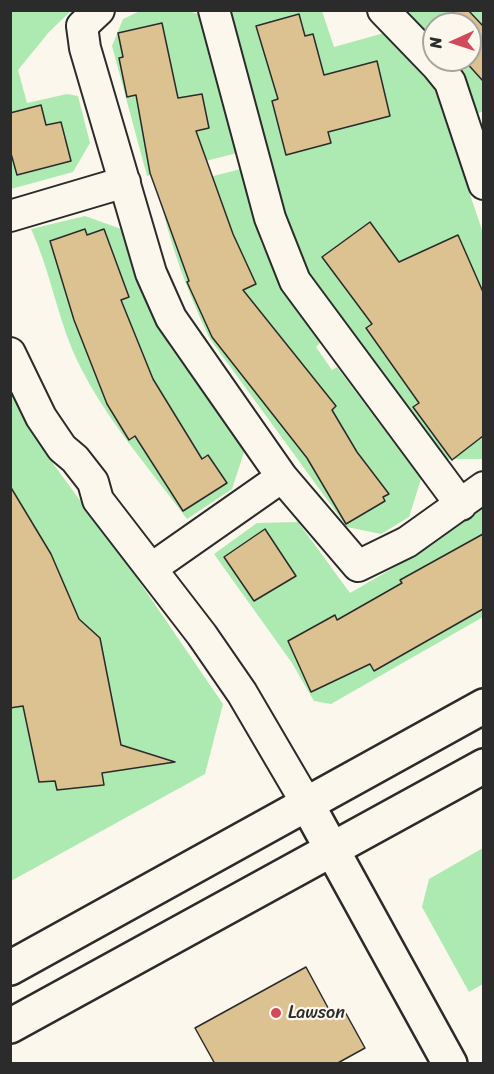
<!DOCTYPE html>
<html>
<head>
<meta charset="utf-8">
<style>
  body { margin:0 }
  #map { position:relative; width:494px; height:1074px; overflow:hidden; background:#fbf7ec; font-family:Sriracha,sans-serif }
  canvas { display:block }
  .frame { position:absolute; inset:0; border:12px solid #2b2b2b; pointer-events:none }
  .north { position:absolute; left:422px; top:12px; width:60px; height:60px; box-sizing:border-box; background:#fbf7ec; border:2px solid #a8a59f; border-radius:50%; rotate:267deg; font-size:16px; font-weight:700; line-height:24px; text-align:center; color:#2b2b2b }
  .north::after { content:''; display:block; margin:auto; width:21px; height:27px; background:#d1495b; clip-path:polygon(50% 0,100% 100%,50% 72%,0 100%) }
</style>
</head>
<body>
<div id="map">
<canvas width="494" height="1074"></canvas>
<div class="frame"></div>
<div class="north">N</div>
</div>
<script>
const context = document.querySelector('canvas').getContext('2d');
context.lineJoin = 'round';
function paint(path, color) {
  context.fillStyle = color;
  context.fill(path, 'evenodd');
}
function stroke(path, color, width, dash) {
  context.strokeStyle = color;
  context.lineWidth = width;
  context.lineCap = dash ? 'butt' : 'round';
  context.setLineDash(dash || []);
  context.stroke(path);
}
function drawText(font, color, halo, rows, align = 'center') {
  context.font = font + ' Sriracha,sans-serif';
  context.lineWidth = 4.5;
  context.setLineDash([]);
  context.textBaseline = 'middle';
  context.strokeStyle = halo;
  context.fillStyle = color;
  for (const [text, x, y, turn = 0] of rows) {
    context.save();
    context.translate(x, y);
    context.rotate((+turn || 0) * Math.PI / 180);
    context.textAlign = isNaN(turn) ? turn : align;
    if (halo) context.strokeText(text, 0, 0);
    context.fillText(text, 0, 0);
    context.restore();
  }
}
paint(new Path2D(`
  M234,10l88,1 12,36 50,-14 50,55 49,145v226h-38l-141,-194 -13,-32 -60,-220z
  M10,11h61l-22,21 -31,38 9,33 40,-9 11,2 12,47 -17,29 -62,17z
  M140,11h48l10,3 39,139 -90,23 -35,-130 11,-27z
  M408,11h75v100l-10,5 -10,-37 -11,-19h18v-36h-36v16z
  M241,169l19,71 21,47 39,56 -4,4 16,23 5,-3 84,112 -12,38 -28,17 -34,-7 -137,-188c-23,-47 -41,-98 -52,-149z
  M85,216l39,14 13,49 33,68 75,102 -13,40 -45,30c-40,-54 -88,-107 -115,-170 -16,-39 -23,-81 -41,-120z
  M10,391l44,74 78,106 91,133 -18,70 -194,107z
  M483,508v109l-152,87 -17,-3 -22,-38 -78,-109 43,-31 41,-1 52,71 81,-47z
  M483,848v136l-14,8 -47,-85 7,-28z`), '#aceab1');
const building = new Path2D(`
  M456,10h12l15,16v55l-19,-21h6v-36h-28z
  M299,14l6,22 8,-2 11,41 53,-14 13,55 -62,16 3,11 -45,12 -14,-54 6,-2 -22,-73z
  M162,23l16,75 24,-4 7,34 -13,3 37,103 23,50 -13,6 93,116 -4,4 25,42 32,42 -6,3 2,4 -39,23 -39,-66 -95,-121 -25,-55 2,-1 -39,-108 -14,-78 -9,2 -8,-39 4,-1 -5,-24z
  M41,105l5,20 15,-3 10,39 -54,14 -7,-25v-37z
  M370,222l29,40 59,-27 25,57v144l-31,24 -39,-53 6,-4 -53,-75 6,-4 -50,-67z
  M85,229l2,6 17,-6 25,68 -8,3 32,79 49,80 6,-4 19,28 -44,28 -48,-75 -6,4 -22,-36 -33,-84 -24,-79z
  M10,486l41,68 28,65 21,19 21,107 54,17 -73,11 2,12 -47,5 -2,-9 -16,1 -16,-76 -13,2z
  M265,529l31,47 -42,25 -30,-44z
  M483,534v75l-109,62 -4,-7 -59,28 -23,-51 47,-26 2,5 65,-37 -2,-3z
  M306,967l27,50 11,-7 21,38 -29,16h-121l-20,-36z`);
paint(building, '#dcc191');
stroke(building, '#2b2b2b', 1.5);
const minor = new Path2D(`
  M99,10l-17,16 3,22 66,225 20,45 111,159 76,89 49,-24 77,-55
  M214,10l56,208 25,63 166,224
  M383,10l54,56 13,16 34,102
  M10,216l115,-34
  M10,353l31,64 21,31 13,11 18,23 5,18 104,135 40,58 65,111
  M152,568l130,-91`);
const tertiary = new Path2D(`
  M307,804l143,260
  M10,968l474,-262
  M10,1026l474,-260`);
stroke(minor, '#2b2b2b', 34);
stroke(tertiary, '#2b2b2b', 38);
stroke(minor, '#fbf7ec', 30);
stroke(tertiary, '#fbf7ec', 33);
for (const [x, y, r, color] of [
  [276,1013,6,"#d1495b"]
]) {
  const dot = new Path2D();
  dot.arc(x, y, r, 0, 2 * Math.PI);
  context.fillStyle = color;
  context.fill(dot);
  stroke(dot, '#fbf7ec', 2);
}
drawText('18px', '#2b2b2b', '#fbf7ec', [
  ["Lawson",288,1013]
], 'left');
</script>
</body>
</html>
